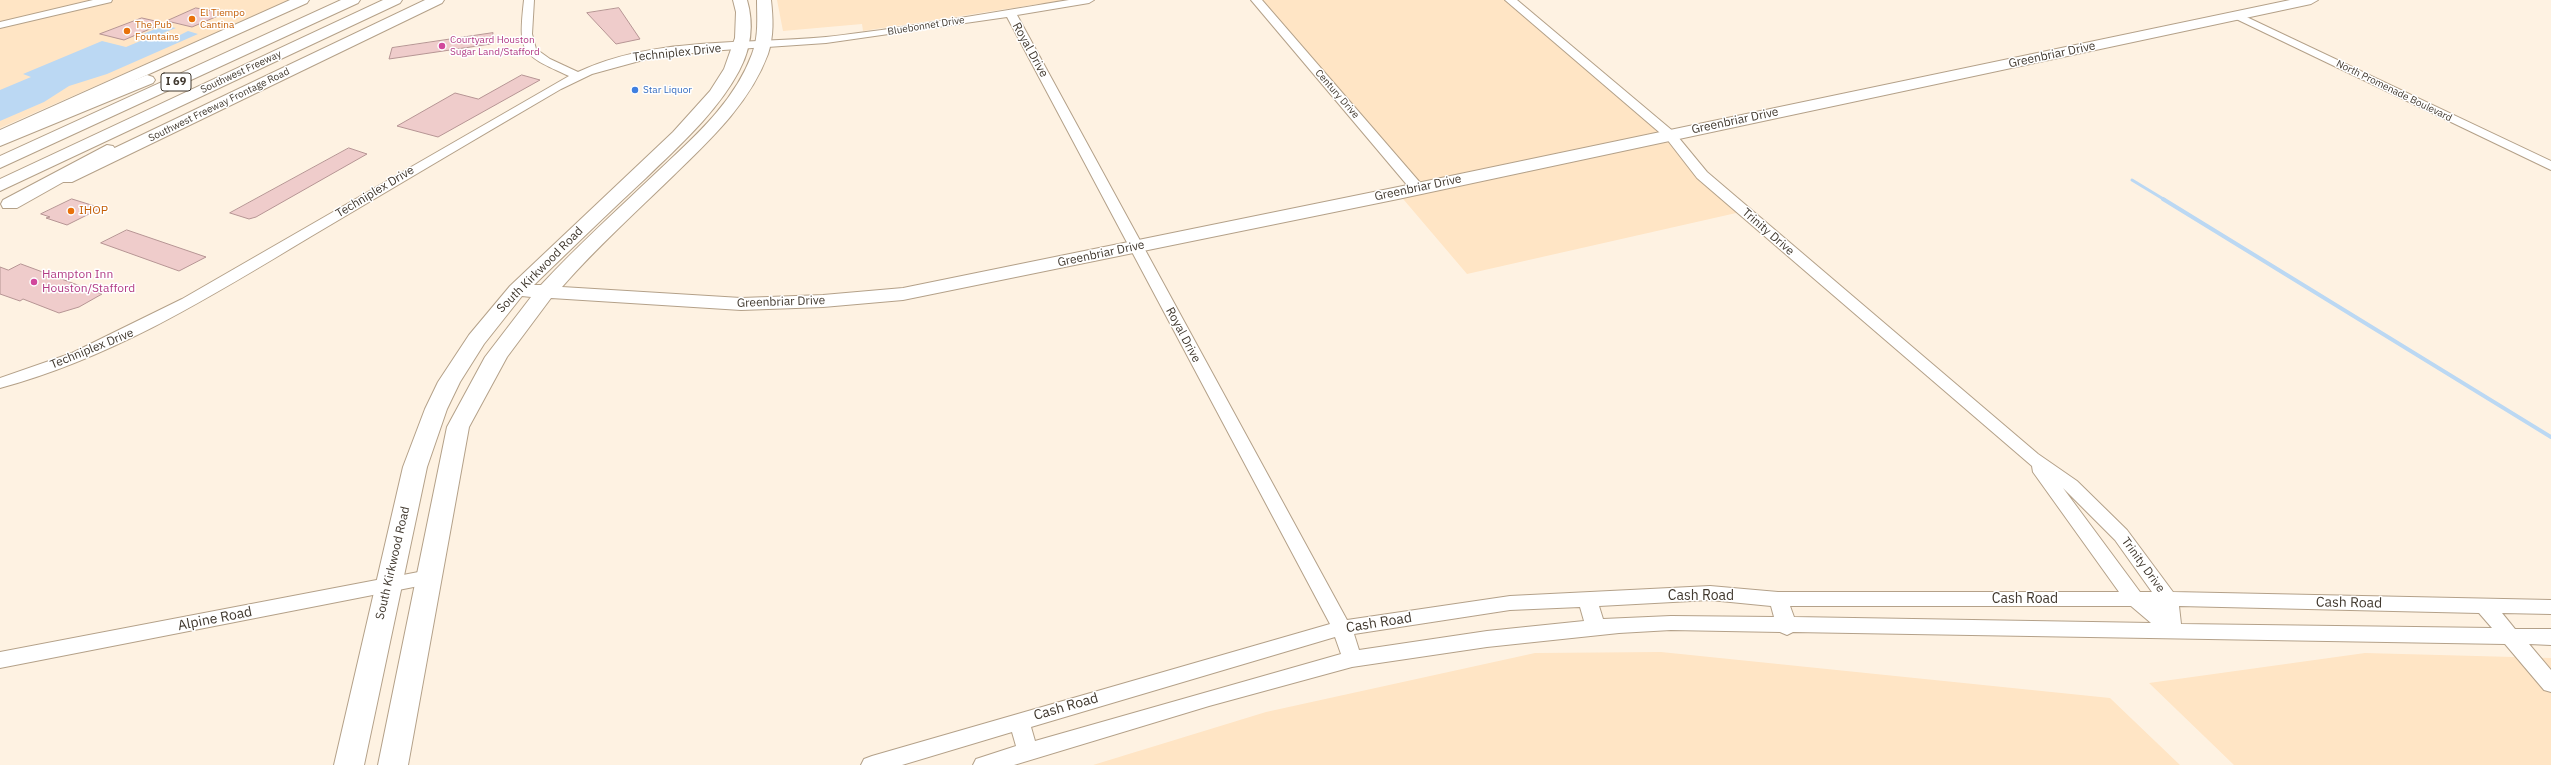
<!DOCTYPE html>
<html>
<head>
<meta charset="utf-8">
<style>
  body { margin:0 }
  canvas { display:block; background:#fef2e2 }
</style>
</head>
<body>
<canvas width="2551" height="765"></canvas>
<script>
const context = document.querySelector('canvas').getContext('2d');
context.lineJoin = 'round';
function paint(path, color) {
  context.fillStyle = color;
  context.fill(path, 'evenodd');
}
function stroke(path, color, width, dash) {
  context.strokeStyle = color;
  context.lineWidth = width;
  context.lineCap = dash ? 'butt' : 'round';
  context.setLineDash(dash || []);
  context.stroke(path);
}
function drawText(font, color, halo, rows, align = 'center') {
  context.font = font + ' "IBM Plex Sans",sans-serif';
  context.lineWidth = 3;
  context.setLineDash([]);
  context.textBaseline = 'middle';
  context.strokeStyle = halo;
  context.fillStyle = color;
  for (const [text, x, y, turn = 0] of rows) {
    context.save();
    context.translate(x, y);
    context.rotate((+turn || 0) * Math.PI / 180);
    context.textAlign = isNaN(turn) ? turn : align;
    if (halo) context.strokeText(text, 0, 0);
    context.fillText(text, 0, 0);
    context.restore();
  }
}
paint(new Path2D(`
  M0,0h291l-291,128z
  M777,0h288l-202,31 -1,-7 -79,7z
  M1256,0h254l160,135 75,76 -278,63 -69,-81 19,-4z
  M1661,652l449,46 70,67h-1087l173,-53 269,-59z
  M2365,653l186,5v107h-317l-85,-82z`), '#ffe5c5');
paint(new Path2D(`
  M171,27l5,1 -13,5 13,4 12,-6 10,3 -91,40 -38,12 -25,16 -44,19v-31l31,-13 -8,-3 79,-33 24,6 24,-10 -7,-3 12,-5z`), '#bbd8f3');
stroke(new Path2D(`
  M2132,180l33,20`), '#bbd8f3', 3);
stroke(new Path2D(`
  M2163,199l388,238`), '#bbd8f3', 4);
const building = new Path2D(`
  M196,8l29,5 -33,14 -25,-6z
  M619,8l21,31 -24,5 -29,-31z
  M142,18l22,5 -40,17 -24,-6z
  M493,33l-2,11 -102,15 3,-11z
  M522,75l18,5 -102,57 -41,-11 58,-33 23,6z
  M349,148l18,6 -111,63 -7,2 -19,-6z
  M72,199l29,9 -34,17 -21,-7 4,-1 -9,-3z
  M127,230l79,27 -27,14 -78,-28z
  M21,264l81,30 -23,13 -20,6 -36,-14 -3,2 -20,-7v-27l8,3z`);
paint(building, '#efcccb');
stroke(building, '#b69594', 1);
const street = new Path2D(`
  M93,0h19l-1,2 -111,26v-6z
  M524,0h10l-2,34 4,15 14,10 28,13c76,-36 167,-27 248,-35 82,-9 162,-24 243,-37h25l-5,3 -72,12 330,605 163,-24 200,-10 68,6h341l-86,-120 -1,-6 -335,-288 -31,-40 -161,-138h12l157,132 33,40 331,282 39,27 50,49 46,62 378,8v14l-49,-1 13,16h36v16l-22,-1 22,26v22l-7,-2 -39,-46 -712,-12 -6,3 -7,-3 -109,-2 -52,3 -132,14 -135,20 -143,39 -195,59h-41l3,-6 40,-13 -4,-14 -110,33h-41l3,-6 8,-3 458,-132 -323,-607 -181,26 -103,7 -69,7 -62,17 -31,15c-84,49 -167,98 -251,148 -98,59 -198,121 -310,151v-10l72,-25 110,-54 387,-223c-48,-22 -51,-22 -45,-76zM2063,488l52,52 37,52h-12zM1710,600l61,6 3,11 -103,-1 -68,3 -4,-13zM1790,606h341l20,17 -357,-6zM2179,606l300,7 13,15 -311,-4zM1580,607l4,14 -97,10 -128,19 -5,-16 156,-24zM1335,637l6,17 -306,87 -4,-14z
  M1251,0h11l161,186 2,3 -2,3h-10z
  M2236,12l315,149v9l-319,-153v-4z
  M429,570l7,2 2,5 -2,5 -7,2 -429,84v-16z`);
const secondary = new Path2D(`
  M290,0h19l-2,3 -307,138v-11z
  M425,0h19l-2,3 -370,179h-12l-3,-4 3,-4z
  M733,0h14c7,24 4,49 -8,71 -22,41 -59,74 -93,107 -38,35 -75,71 -112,107h7c36,-39 76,-75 115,-112 37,-35 78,-70 96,-119 7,-18 5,-36 5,-54h14c2,18 3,36 -3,54 -18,49 -58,86 -94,121 -38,37 -77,72 -112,112l179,11 82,-3 80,-7 495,-101 892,-187h28l-7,4 -913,195 -495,101 -80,7 -82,3 -190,-12 -44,59 -38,70 -61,338h-30l69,-338 38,-70 46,-60 -9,-1 -38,48 -24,38 -13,27 -20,58 -63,298h-30l69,-298 22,-58 13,-27 31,-47 41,-49 163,-154 37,-41 14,-22 11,-31 1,-26z`);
const highway = new Path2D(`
  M341,0h19l-2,3 -358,165v-12z
  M383,0h19l-2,3 -400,188v-12z
  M147,75l6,2 2,3 -2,3 -153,63v-11z
  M107,145l6,1 3,4 -3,4 -96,54h-14l-2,-4 2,-4z`);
stroke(street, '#b4a189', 2);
stroke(secondary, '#b4a189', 2);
stroke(highway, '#b4a189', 2);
paint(street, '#fff');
paint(secondary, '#fff');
paint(highway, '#fff');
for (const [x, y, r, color] of [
  [192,19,4,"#e8710a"],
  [127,31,4,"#e8710a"],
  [442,46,4,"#d1479c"],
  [635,90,4,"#3f7fe0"],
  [71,211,4,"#e8710a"],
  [34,282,4,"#d1479c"]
]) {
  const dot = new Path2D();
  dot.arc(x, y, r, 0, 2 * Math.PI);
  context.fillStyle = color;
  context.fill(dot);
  stroke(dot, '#fff', 1.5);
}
drawText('10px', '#c56008', '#fff', [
  ["El Tiempo",200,13],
  ["Cantina",200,25],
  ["The Pub",135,25],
  ["Fountains",135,37]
], 'left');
drawText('10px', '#40382e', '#fff', [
  ["Bluebonnet Drive",926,26,-9],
  ["Southwest Freeway",241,72,-25],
  ["North Promenade Boulevard",2394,91,26],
  ["Century Drive",1337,94,49],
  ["Southwest Freeway Frontage Road",219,105,-26]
]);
drawText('10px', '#b23c85', '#fff', [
  ["Courtyard Houston",450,40],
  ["Sugar Land/Stafford",450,52]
], 'left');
drawText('10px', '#366cbe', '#fff', [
  ["Star Liquor",643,90]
], 'left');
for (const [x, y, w] of [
  [176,82,30]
]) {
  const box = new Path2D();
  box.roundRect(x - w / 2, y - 9, w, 18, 3);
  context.fillStyle = '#fff';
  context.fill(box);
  stroke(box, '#40382e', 1);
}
drawText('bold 11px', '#40382e', null, [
  ["I 69",176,82]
]);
drawText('12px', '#40382e', '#fff', [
  ["Royal Drive",1030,50,61],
  ["Techniplex Drive",677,53,-6],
  ["Greenbriar Drive",2052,55,-12],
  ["Greenbriar Drive",1735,121,-12],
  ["Greenbriar Drive",1418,188,-12],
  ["Techniplex Drive",375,192,-31],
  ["Trinity Drive",1768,232,41],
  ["Greenbriar Drive",1101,254,-12],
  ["South Kirkwood Road",540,270,-45],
  ["Greenbriar Drive",781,302,-2],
  ["Royal Drive",1183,335,62],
  ["Techniplex Drive",92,349,-22],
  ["South Kirkwood Road",393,563,-77],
  ["Trinity Drive",2143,565,54]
]);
drawText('12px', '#c56008', '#fff', [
  ["IHOP",79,211]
], 'left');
drawText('12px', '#b23c85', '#fff', [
  ["Hampton Inn",42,275],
  ["Houston/Stafford",42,289]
], 'left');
drawText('14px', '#40382e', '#fff', [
  ["Cash Road",1701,596],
  ["Cash Road",2025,599],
  ["Cash Road",2349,603,1],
  ["Alpine Road",215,619,-11],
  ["Cash Road",1379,623,-9],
  ["Cash Road",1066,707,-16]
]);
</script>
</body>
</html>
